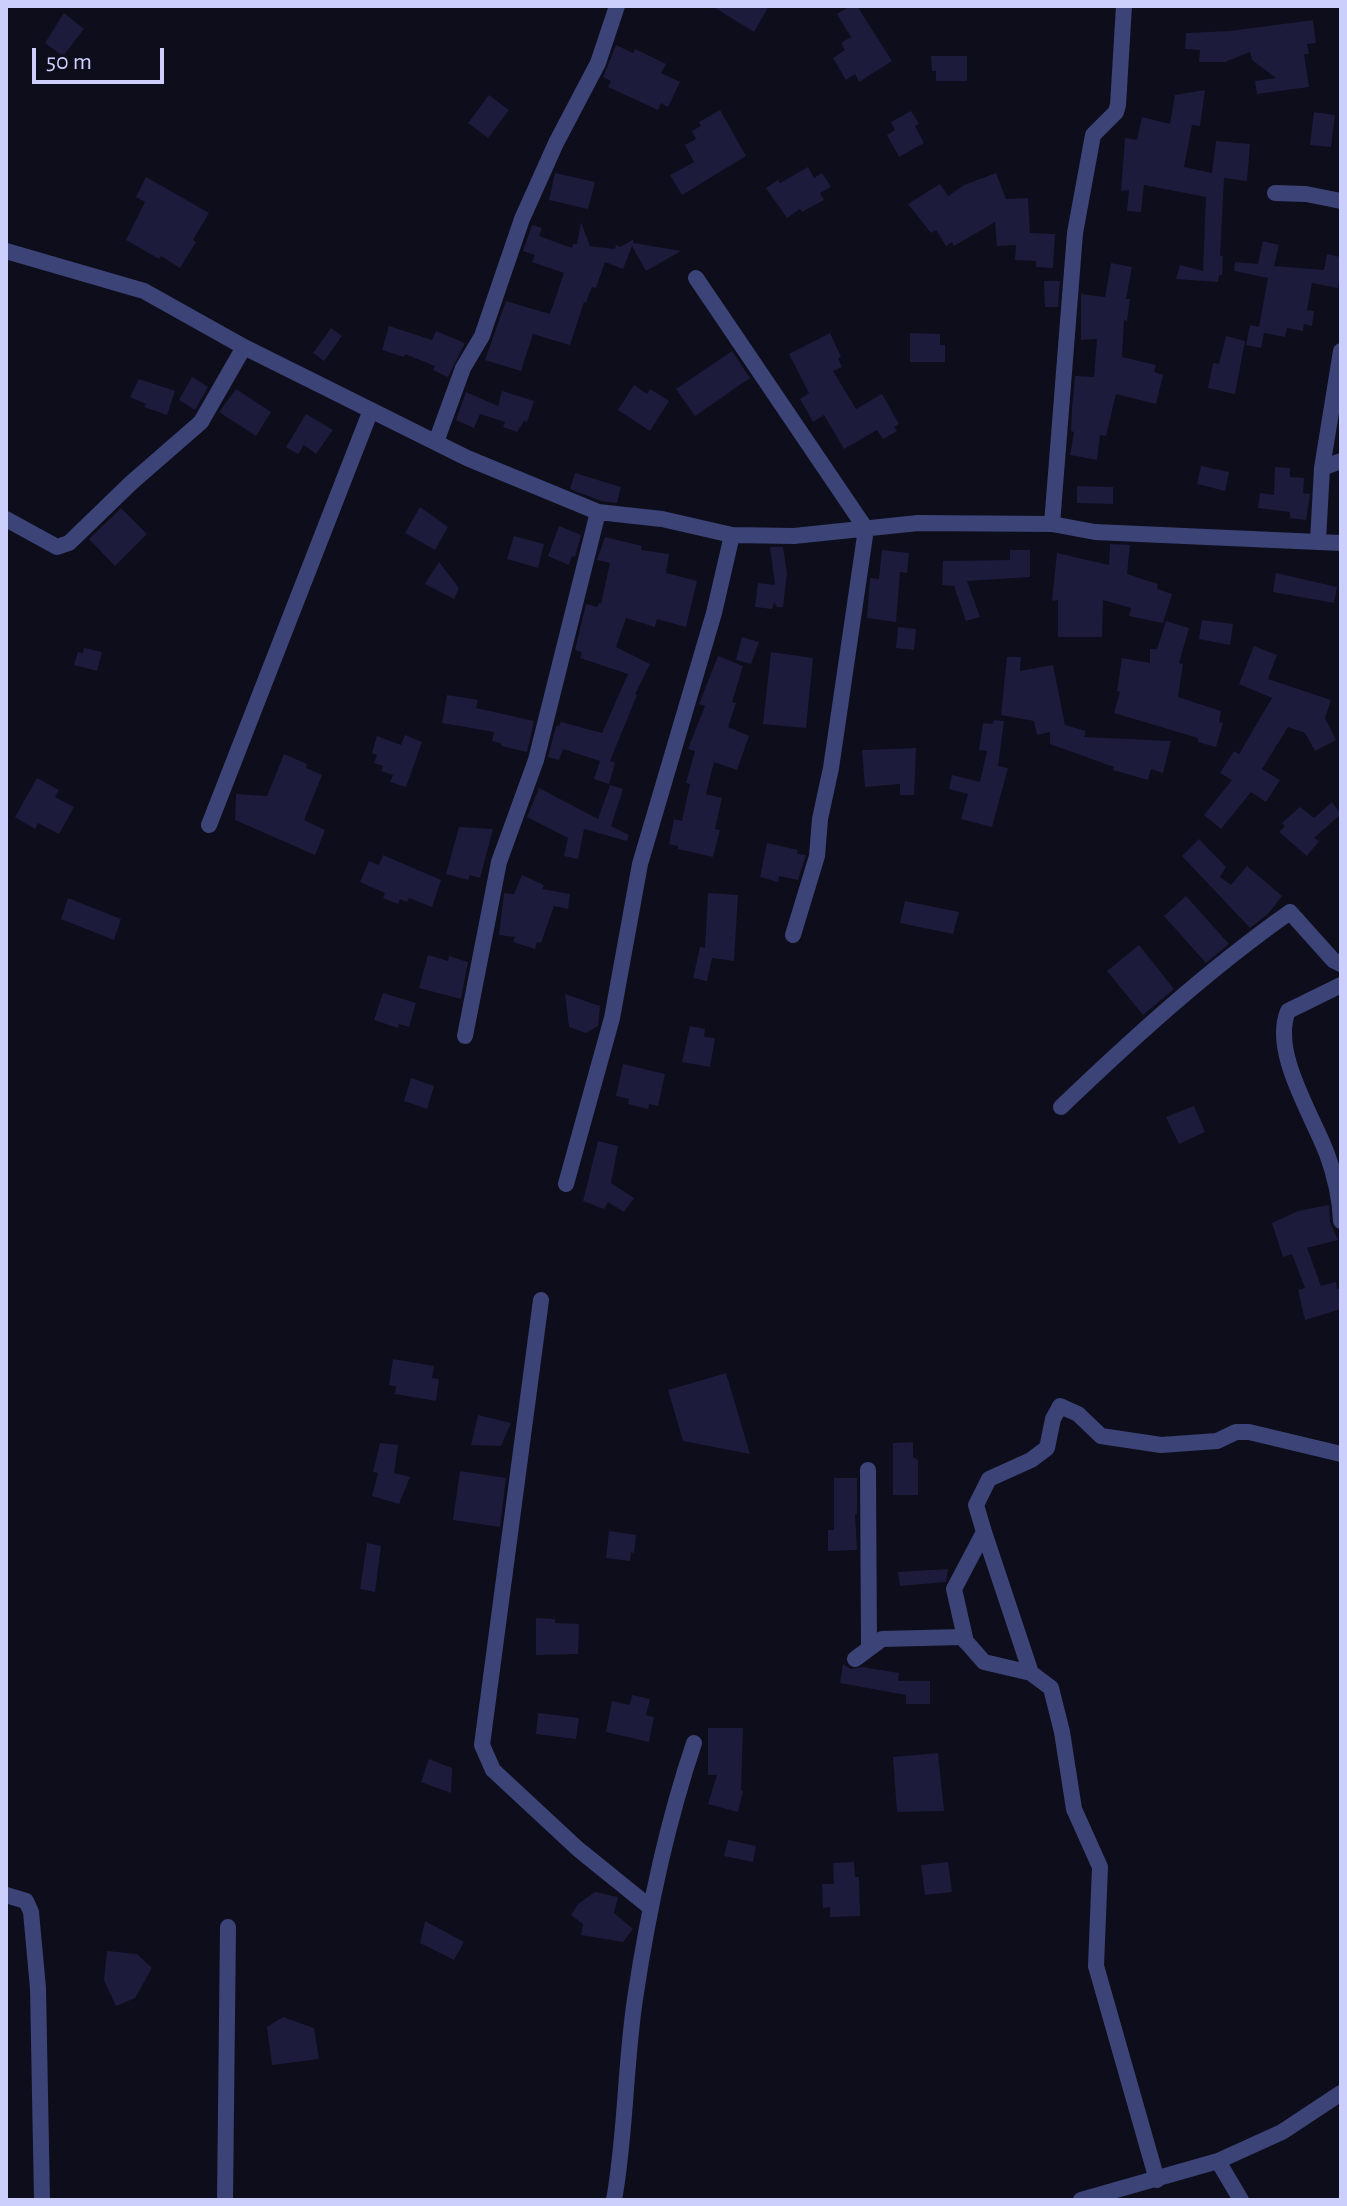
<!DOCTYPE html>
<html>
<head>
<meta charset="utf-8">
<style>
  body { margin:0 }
  #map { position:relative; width:1347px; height:2206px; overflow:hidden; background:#0d0d1c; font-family:"Alegreya Sans",sans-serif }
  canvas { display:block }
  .frame { position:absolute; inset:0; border:8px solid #cccefb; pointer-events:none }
  .scale { position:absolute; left:32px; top:48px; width:132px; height:36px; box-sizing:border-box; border:4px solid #cccefb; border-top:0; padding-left:10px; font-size:24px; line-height:28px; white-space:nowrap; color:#cccefb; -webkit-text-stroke:6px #0d0d1c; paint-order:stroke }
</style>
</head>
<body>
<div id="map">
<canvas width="1347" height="2206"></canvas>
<div class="frame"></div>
<div class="scale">50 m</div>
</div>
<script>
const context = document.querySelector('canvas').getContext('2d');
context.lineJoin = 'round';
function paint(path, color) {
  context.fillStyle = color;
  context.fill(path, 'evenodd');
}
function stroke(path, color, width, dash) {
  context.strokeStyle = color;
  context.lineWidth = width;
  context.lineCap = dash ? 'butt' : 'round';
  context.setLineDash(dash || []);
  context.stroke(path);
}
paint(new Path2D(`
  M712,6h57l-15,26z
  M850,6h7l35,55 -33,21 -4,-8 -9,6 -13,-22 12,-8 -4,-7 10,-6 -14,-23z
  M64,13l20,16 -21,27 -18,-13z
  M1313,20l3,23 -9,1 2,10h-5l5,33 -52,7 -2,-13 21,-3 -24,-18 -2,-8 -25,10h-26l1,-12 -15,-1 1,-16 44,-2z
  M616,45l17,8 2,-4 31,15 -5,9 19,9 -12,25 -7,-4 -3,7 -50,-23 3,-6 -8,-4z
  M931,56h36v25h-31v-10h-4z
  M1205,90l-5,36 -8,-1 -8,42 28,6 4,-32 34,3 -3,37 -23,-3 -4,78h3l-1,19h-3l-1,7 -42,-3 4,-14 23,6 3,-74 -62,-12 -3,27 -14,-1 2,-21 -8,1 4,-53 12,2 5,-23 28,7 5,-29z
  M489,95l20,15 -21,28 -20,-15z
  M720,110l26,46 -64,39 -12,-20 24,-13 -9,-17 11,-6 -4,-8 9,-5 -2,-4z
  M911,111l8,13 -4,2 9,17 -25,14 -12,-22 8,-5 -4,-8z
  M1314,112l21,3 -4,32 -21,-2z
  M808,167l6,11 8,-5 9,14 -11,6 4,7 -22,12 -2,-3 -13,9 -21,-30 12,-8 2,3z
  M555,173l40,9 -7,27 -39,-9z
  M996,173l10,26 22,-1 2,35 25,1 -2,34 -17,-1v-6l-21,-1 1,-15 -19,1 -2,-24 -41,24 -2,-4 -6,4 -10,-16 -5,3 -23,-29 32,-20 8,12 16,-11z
  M146,177l63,36 -16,27 3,2 -16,26 -19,-12 -2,3 -33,-19 19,-38 -9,-5z
  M581,222l9,24 25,3 1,-4 4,2 14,-8 -1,4 48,8 -35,20 -14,-25 -9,23 -18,-7 -9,26 -4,-1 -6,15h-2l-14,43 -37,-11 -12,37 -36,-11 21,-59 44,13 14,-41 -32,-11 3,-7 -12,-4 9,-26 10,3 -3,8 33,12 1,-4h4z
  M1263,241l16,4 -5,21 50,4 3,-16 14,3v13l-3,18 -26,-5 -5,27 7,1 -2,15 -8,-2 -1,7 -16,-3 -2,9 -21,-4 -3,15 -15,-3 4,-20 9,2 9,-49 -34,-7 1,-9 23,2z
  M1111,263l21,4 -6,32h4l-3,22 -3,-1 -2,37 34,8 -2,7 9,3 -7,29 -40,-10 -10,42 -6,-1 -3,25 -27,-5 4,-23 -3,-1 1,-23 3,-32 19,1 3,-38 -16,1v-46l24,3z
  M1044,281h16l-2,26h-13z
  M389,326l43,14 4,-9 29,12 -17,34 -15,-7 2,-4 -30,-12 -1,3 -22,-7z
  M331,328l11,8 -18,25 -11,-8z
  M830,333l11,24 -3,1 4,9 -9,4 23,38 26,-15 17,30 -5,3 3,4 -14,8 -6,-9 -33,19 -20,-34 -11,7 -13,-23 9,-6 -20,-39z
  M910,333l30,1v11h5v17h-35z
  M1226,336l19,5 -10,53 -27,-6 5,-25 6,1z
  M732,351l18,27 -55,38 -19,-27z
  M192,377l16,10 -13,23 -16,-10z
  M139,379l36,12 -8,24 -23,-8 2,-3 -16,-7z
  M634,385l13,9 3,-5 19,12 -19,30 -32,-21z
  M236,389l35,23 -15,24 -37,-24z
  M502,391l32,10 -7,21 -3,-1 -7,11 -14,-5 2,-5 -25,-8 -6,14 -18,-8 10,-28 32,14z
  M306,414l27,16 -17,24 -12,-9 -6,9 -12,-7z
  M1201,466l28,6 -4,19 -28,-7z
  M1275,467l15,1v9l14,1 -1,15 7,1 -4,26 -16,-2v-6l-32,-4 2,-15 14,2z
  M575,473l46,14 -4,16 -16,-2 -31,-12z
  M1077,486l36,1v17l-36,-1z
  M420,507l28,20 -13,23 -30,-17z
  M121,508l26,26 -32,32 -26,-27z
  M559,526l22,9 -6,22 -3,-1 -3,9 -21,-9z
  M514,536l30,8 -6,24 -31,-9z
  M605,537l37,9 -1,4 28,4 -3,19 31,8 -11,46 -29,-8 -2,8 -29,-9 -10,29 34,17 -15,30 2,1 -27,66 5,2 -6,21 -15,-5 6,-18 -37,-12 -4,11 -11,-3 8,-31h3l2,-4 41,11 26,-59 -48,-16 2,-6 -7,-2 11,-46 11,3 2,-4 2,1 9,-41 -13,-3z
  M1110,544l20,1 -3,29 31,10 -1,5 15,5 -9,29 -34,-7 2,-8 -28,-8 -1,37h-44v-37l-6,1 5,-48 52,12z
  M770,547h13l4,26 -4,34h-6l-3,-5 -2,7 -17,-2 3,-24 17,2z
  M882,550l27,3 -2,20 -7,-1 -4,50 -29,-4 3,-40 9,1z
  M1010,550h20v27l-63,4 13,36 -14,4 -12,-35 -12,-1 1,-24 67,-1z
  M439,562l20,26 -5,11 -29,-15z
  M1276,573l61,14 -3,16 -61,-11z
  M1202,620l31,4 -3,21 -31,-6z
  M1166,621l23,7 -10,35 4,1 -5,33 43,14 -2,11 4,1 -7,24 -18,-5v-4l-84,-25 6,-21 -3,-1 5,-33 28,5v-14h7z
  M898,627l18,2 -2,21 -18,-2z
  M742,637l17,5 -8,22 -15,-4z
  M1254,646l23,9 -9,24 63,21 -6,18 11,22 -21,11 -10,-18 -17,-6 -26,42 18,11 -14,22 -15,-10 -30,37 -17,-14 28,-35 -12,-7 14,-22 5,3 33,-56 -33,-14z
  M84,648l18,4 -5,19 -23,-6 4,-13 5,1z
  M771,652l42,6 -7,70 -43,-4z
  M718,656l25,10 -11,36 4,1 -8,24 21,9 -12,34 -23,-8 -8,32 16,4 -7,31 5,1 -7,27 -35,-8v-3l-9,-2 5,-25 8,2 8,-37 -4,-1 9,-32 -7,-2 17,-43 -6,-2z
  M1007,657h14l-1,14 33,-6 12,60 21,6 -2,6 87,4 -8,32 -12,-4 -3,11 -35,-10 1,-3 -64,-23v-12l-13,3 -3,-14 -33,-6z
  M447,695l31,5 -2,8 58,13 -7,31 -26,-6v-3l-9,-2 2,-9 -52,-9z
  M994,720l10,1 -6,45 10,2 -16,59 -31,-8 7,-25 -19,-5 3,-14 28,7 7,-31 -8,-1 4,-27 10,1z
  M405,735l17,7 -16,45 -16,-5 3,-7 -12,-4 2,-5 -9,-3 3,-8 -5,-2 5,-17 24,9z
  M916,748l-2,47h-14v-11l-35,3 -3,-37z
  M284,754l23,10 -1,4 16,7 -18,45 21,10 -10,25 -80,-35 1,-26 31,2z
  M37,778l22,12 -4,7 19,10 -15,27 -21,-11 -3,6 -20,-12z
  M610,785l13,4 -12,37 18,9 -2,6 -43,-12 -6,30 -14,-3 4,-18 -41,-21 12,-29 59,31z
  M1332,802l9,12 -27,24 5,3 -12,15 -28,-24 6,-6 -3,-3 18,-16 14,11z
  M459,827l34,2 -13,49 -10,-3 -2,5 -22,-6z
  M1199,839l27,28 -6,10 11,8 16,-19 35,30 -13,17 -19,15 -68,-72z
  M767,843l31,7 -1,4 9,1 -8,25 -19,-4 -1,6 -18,-5z
  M383,855l58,25 -9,27 -23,-9 -2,4 -7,-3 -2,5 -15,-6 2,-5 -25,-11 9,-21 10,4z
  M522,875l22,10 -2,4 28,5 -2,15 -14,-3 -13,37 -4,-1 -2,7 -22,-7 2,-5 -16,-2 5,-42 10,1z
  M708,893l30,2 -4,66 -22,-3 -5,23 -14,-3 7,-31 5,1z
  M1186,896l43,48 -23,19 -42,-47z
  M68,898l53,21 -7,21 -53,-21z
  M905,901l54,11 -6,22 -53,-11z
  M1139,945l35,44 -31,26 -36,-44z
  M428,955l20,6 1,-5 19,6 -7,37 -42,-11z
  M383,993l33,10 -7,24 -10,-3 -1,4 -24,-8z
  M565,994l35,12 -2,20 -12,7 -17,-6z
  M690,1026l15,3 -1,8 11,1 -5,29 -28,-5z
  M623,1064l42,10 -7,32 -9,-2 -1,5 -20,-5 1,-5 -13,-3z
  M411,1078l23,8 -7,23 -23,-8z
  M1194,1106l11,26 -26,12 -13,-27z
  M598,1141l20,5 -7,37 23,15 -10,14 -16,-10 -4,7 -21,-8z
  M1329,1205l1,17 8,18 -31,8 14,38 15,-4 1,7 4,-1v21l-36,11 -7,-30 7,-2 -13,-34 -9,3 -11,-34 26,-12z
  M393,1359l41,7 -2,12 7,1 -3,22 -41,-7 1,-8 -7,-1z
  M726,1373l24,81 -67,-13 -15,-51z
  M478,1415l33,8 -10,23 -30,-1z
  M913,1442v15l5,3v35h-25v-52z
  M380,1443l18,2 -4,28 16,4 -11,27 -27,-8 6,-23 -5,-1z
  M460,1471l46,7 -6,49 -47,-7z
  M834,1478h23v36h-2l2,36 -29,1v-21h6z
  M609,1531l27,4 -2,18 -3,-1 -1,9 -24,-3z
  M367,1543l14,3 -6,46 -15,-3z
  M948,1569l-2,13 -46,4 -2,-14z
  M536,1618l19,1v4l24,1 -1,30 -42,1z
  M843,1664l8,5 11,-2 37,6 -1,8h32v23h-24v-9l-66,-12z
  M632,1695l18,4 -4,16 8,2 -5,25 -43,-10 6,-31 18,4z
  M538,1713l41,5 -3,21 -40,-5z
  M708,1728h35l-2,62 2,1 -5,21 -30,-8 9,-29h-9z
  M938,1753l6,58 -47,1 -4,-55z
  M429,1759l23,9 -1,25 -30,-11z
  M728,1840l28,6 -3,16 -29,-6z
  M854,1862l1,15h4l1,39 -30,1v-10l-7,1 -1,-24h12l-1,-21z
  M948,1862l4,30 -27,3 -4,-30z
  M595,1892l23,5 -4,16 19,16 -10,13 -42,-7 2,-11 -12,-9 7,-11z
  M425,1921l39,21 -10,18 -34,-17z
  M107,1951l30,3 15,14 -17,30 -19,8 -12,-26z
  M283,2017l31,11 5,31 -47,6 -5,-38z`), '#1c1b3b');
stroke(new Path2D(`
  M1275,193l31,1 35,7
  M6,251l138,40 100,56 223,111 131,54 64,7 70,16 62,1 124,-13 134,1 43,8 246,11
  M696,278l170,251 -35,239 -11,51 -3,37 -24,79
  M436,442l27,-74 19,-32 40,-117 34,-76 42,-80 19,-57
  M1322,468l19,-7
  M6,519l51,28 12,-4 62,-60 70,-61 43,-75
  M1052,524l23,-291 18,-98 23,-23 2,-7 6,-99
  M1318,541l4,-73 19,-117
  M209,825l162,-415
  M1341,985l-53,26c-17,41 24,103 39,143 8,22 13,43 14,67
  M465,1036l34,-174 37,-102 62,-248
  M1061,1107c72,-69 148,-138 229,-195l43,48 8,4
  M566,1184l46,-166 28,-154 74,-251 18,-78
  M541,1300l-59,445 11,25 85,79 73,59
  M868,1470l1,178
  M984,1532l-8,-27 13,-26 42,-19 16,-12 6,-29 7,-13 18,8 23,22 60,9 56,-4 19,-9h13l92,22
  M966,1642l-12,-53 30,-57 47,141
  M855,1659l27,-20 80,-2 22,25 47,11 20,15 11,44 12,77 26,58 -4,99 61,214
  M6,1895l20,6 5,11 7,76 4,212
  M1218,2161l23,39
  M225,2200l3,-273
  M614,2200c12,-67 11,-134 21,-201 13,-87 31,-173 59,-256
  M1081,2200l137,-39 64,-29 59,-39`), '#3c4377', 16);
</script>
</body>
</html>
